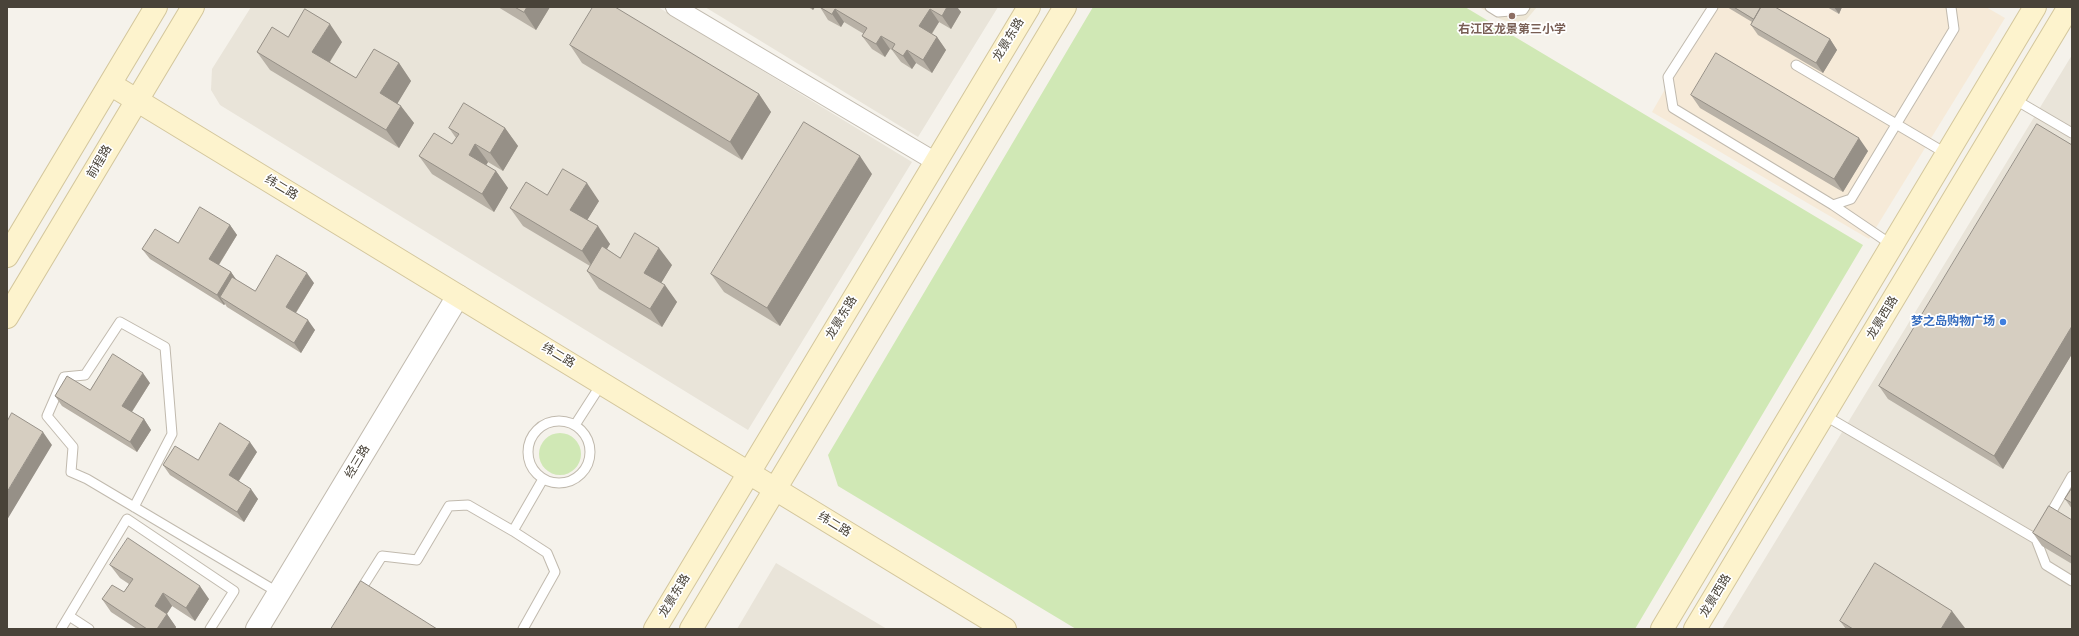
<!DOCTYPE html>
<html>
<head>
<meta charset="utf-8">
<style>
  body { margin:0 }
  #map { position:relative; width:2079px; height:636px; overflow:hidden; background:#f5f2eb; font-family:Jost,sans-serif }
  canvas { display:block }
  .frame { position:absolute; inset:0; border:8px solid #494339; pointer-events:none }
</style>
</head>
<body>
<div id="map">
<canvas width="2079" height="636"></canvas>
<div class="frame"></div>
</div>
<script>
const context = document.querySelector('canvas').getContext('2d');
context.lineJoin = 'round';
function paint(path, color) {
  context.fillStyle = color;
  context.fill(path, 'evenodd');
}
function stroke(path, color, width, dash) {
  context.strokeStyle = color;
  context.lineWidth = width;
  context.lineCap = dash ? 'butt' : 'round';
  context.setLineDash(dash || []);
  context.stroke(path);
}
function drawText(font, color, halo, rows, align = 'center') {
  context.font = font + ' Jost,"Noto Sans SC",sans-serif';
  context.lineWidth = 3.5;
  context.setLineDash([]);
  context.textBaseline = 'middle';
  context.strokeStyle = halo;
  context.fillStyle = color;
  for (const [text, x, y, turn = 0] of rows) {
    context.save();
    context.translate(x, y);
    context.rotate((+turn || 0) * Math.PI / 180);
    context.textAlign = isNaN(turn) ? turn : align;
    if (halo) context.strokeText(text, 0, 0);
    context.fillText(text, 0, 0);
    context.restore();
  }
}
paint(new Path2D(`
  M251,7h407l254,155 -164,268 -528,-325 -9,-15 1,-21z
  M705,7h293l-80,130z
  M2072,55v574h-350z
  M776,563l111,66h-150z`), '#e9e4d9');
paint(new Path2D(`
  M1712,7h274l19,11 -136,221 -217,-127z`), '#f6ead8');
paint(new Path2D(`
  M1479,7h58l-11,13 -14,3 -12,-4z`), '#eee7d6');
paint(new Path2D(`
  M1093,7h372l398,238 -228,384h-559l-238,-143 -10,-31z
  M539 454a21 21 0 1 1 42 0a21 21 0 1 1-42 0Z`), '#d0e8b5');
const service = new Path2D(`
  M1490,7l8,5 25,-2 2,-3
  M1713,7l-45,70 5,31 160,97 18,-6 103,-170 -3,-22
  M1796,65l151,89
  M2014,99l58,34
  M1833,205l59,40
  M1824,415l212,124 36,-63
  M528 452a31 31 0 1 1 62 0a31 31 0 1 1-62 0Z
  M575,425l27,-42
  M134,507l38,-73 -7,-87 -45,-25 -35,53 -21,2 -17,39 26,31 -2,25 16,7 192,114
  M513,531l30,-52
  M2036,539l10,26 26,16
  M358,594l24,-38 35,4 32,-54 19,-1 45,26 34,22 8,19 -32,57
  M69,616l20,13
  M61,629l66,-110 107,72 -24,38`);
const minor = new Path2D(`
  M675,7l261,155`);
const tertiary = new Path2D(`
  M257,629l201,-333`);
const secondary = new Path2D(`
  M110,84l895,545
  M7,256l149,-249
  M7,317l186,-310
  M655,629l374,-622
  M691,629l374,-622
  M1662,629l373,-622
  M1695,629l374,-622`);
stroke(service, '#c1baae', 11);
stroke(minor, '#c1baae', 20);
stroke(tertiary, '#c1baae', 24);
stroke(secondary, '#d3c69c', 24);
stroke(service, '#fff', 9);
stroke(minor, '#fff', 18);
stroke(tertiary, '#fff', 22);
stroke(secondary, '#fdf3cd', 22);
paint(new Path2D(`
  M498,7h52l-14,23z
  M808,7h7l-2,3z
  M820,7h137l4,5 -10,17 -12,-7 -7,12 5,3 9,13 -14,23 -16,-10 -4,6 -11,-7 -9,-12 -2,-1 -5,8 -13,-8 -10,-13 2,-2 -20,-12 -3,5 -13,-7z
  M1727,7h48l55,32 7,11 -14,23 -65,-38 -7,-10 1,-3z
  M1827,7h15l-3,7z
  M288,37l54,5 -12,20 26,16 43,-15 12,18 -14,22 17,20 -15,25 -129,-78 -13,-18z
  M570,45l189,49 12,18 -29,48 -160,-97z
  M1691,95l177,56 -25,41 -143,-84z
  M449,128h56l13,18 -15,25 -15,-9 -2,3 10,6 12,17 -14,24 -62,-38 -13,-18 33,-12 4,-6z
  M2072,145v209l-69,115 -115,-70 -9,-13z
  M872,174l-92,152 -56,-34 -13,-18z
  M547,195l52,6 -12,19 23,24 -3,5 13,9 52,7 -11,18 16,19 -15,25 -63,-38 -12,-18 3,-5 -67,-40 -13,-18z
  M230,225l7,10 -18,30 12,7 5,8 19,11 59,-8 -18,30 19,17 -14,23 -74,-46 -2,-3 -1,1 -74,-46 -8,-10 36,-6z
  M150,383l-18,29 12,7 7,11 -14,22 -75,-46 -7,-10 35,-6z
  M257,452l-18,29 19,18 -14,23 -74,-47 -7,-10 35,-5z
  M2072,488v21l-7,-10z
  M2072,520v44l-30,-18 -9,-13z
  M110,565l99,34 -14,22 -23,-15 -5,8 9,13 -1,2h-38l-26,-17 -9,-13 22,-7 5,-8 -9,-6z
  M1840,621l125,7 -1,1h-118z`), '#b8b1a6');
paint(new Path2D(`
  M527,7h23l-14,23 -12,-18z
  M811,7h4l-2,3z
  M947,7h10l4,5 -10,17 -9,-13z
  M1834,7h8l-3,7z
  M835,9l9,13 -3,5 -9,-13z
  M930,9l9,13 -11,17 -9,-13z
  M330,24l12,18 -17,27 -13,-17z
  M881,36l9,13 -5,8 -9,-13z
  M937,37l9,13 -14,23 -9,-13z
  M1830,39l7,11 -14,23 -7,-10z
  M907,50l9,13 -4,6 -9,-13z
  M399,63l12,18 -18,30 -13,-18z
  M759,94l12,18 -29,48 -12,-18z
  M401,106l13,17 -15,25 -13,-18z
  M505,128l13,18 -15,25 -13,-18z
  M1859,138l9,13 -25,41 -9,-13z
  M475,144l13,18 -6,10 -13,-17z
  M860,156l12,18 -92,152 -13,-18z
  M496,171l12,17 -14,24 -12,-18z
  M587,183l12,18 -16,26 -13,-17z
  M230,225l7,10 -21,34 -7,-10z
  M598,226l12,18 -16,25 -12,-18z
  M659,248l13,17 -15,25 -13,-17z
  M231,272l7,10 -18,15 5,7 -1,1 -7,-10z
  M307,273l7,10 -21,34 -7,-10z
  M665,285l12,17 -15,25 -12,-18z
  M308,320l7,10 -14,23 -7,-10z
  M2072,326v28l-69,115 -9,-13z
  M143,373l7,10 -21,33 -7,-10z
  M144,419l7,11 -14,22 -7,-10z
  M43,432l9,13 -45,75v-28z
  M250,442l7,10 -21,33 -7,-10z
  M251,489l7,10 -14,23 -7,-10z
  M200,586l9,13 -14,22 -9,-13z
  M163,593l9,13 -8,12 3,-4 9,13 -1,2h-18l-2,-23z
  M1952,611l13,17 -1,1h-23z`), '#969087');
const building = new Path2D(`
  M515,7h12l-3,5z
  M593,7h22l144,87 -29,48 -160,-97z
  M820,7h127l-5,9 -12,-7 -11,17 18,11 -14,23 -16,-10 -4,6 -11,-7 3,-5 -14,-8 -5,8 -14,-8 5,-8 -32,-19 -3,5z
  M1734,7h27l-7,12z
  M1761,7h14l55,32 -14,24 -65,-38z
  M305,9l25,15 -18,28 44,26 18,-29 25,14 -19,30 21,13 -15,24 -129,-78 15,-25 16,10z
  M1716,53l143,85 -25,41 -143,-84z
  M464,103l41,25 -15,25 -15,-9 -6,11 27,16 -14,23 -63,-38 15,-23 18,11 7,-10 -10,-6z
  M804,122l56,34 -93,152 -56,-34z
  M2037,124l35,21v181l-78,130 -115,-70z
  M563,169l24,14 -17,27 28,16 -16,25 -72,-43 16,-26 21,13z
  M200,207l30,18 -21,34 22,13 -14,23 -75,-46 13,-20 23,14z
  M635,233l24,15 -15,25 21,12 -15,24 -63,-38 15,-25 18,12z
  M277,255l30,18 -21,34 22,13 -14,23 -74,-46 12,-20 23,14z
  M113,354l30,19 -21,33 22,13 -14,23 -75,-46 12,-20 23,14z
  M12,413l31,19 -36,60v-70z
  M220,423l30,19 -21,33 22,14 -14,23 -74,-47 12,-19 23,14z
  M2072,488v15l-7,-4z
  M2049,506l23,14v37l-39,-24z
  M128,538l72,48 -14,22 -23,-15 -8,13 12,8 -10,15h-10l-45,-30 10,-14 12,7 9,-13 -23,-14z
  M1875,563l77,48 -11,18h-88l-13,-8z
  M361,581l76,48h-106z`);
paint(building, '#d6cec1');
stroke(building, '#969087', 1);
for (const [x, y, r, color] of [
  [1512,16,4,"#8d6e63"],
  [2003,322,4,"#3f7fe0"]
]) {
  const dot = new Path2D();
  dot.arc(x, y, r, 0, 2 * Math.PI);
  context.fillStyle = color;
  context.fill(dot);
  stroke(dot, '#fff', 1.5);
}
drawText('bold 12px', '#785e54', '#fff', [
  ["右江区龙景第三小学",1512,30]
]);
drawText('12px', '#494339', '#fff', [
  ["龙景东路",1009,40,-59],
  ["前程路",100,162,-59],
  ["纬二路",281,188,31],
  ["龙景东路",842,318,-59],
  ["龙景西路",1883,318,-59],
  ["纬二路",558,356,31],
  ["经三路",358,462,-59],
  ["纬二路",834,525,31],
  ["龙景东路",675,596,-59],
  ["龙景西路",1716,596,-59]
]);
drawText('bold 12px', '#366cbe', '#fff', [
  ["梦之岛购物广场",1995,322]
], 'right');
</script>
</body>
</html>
